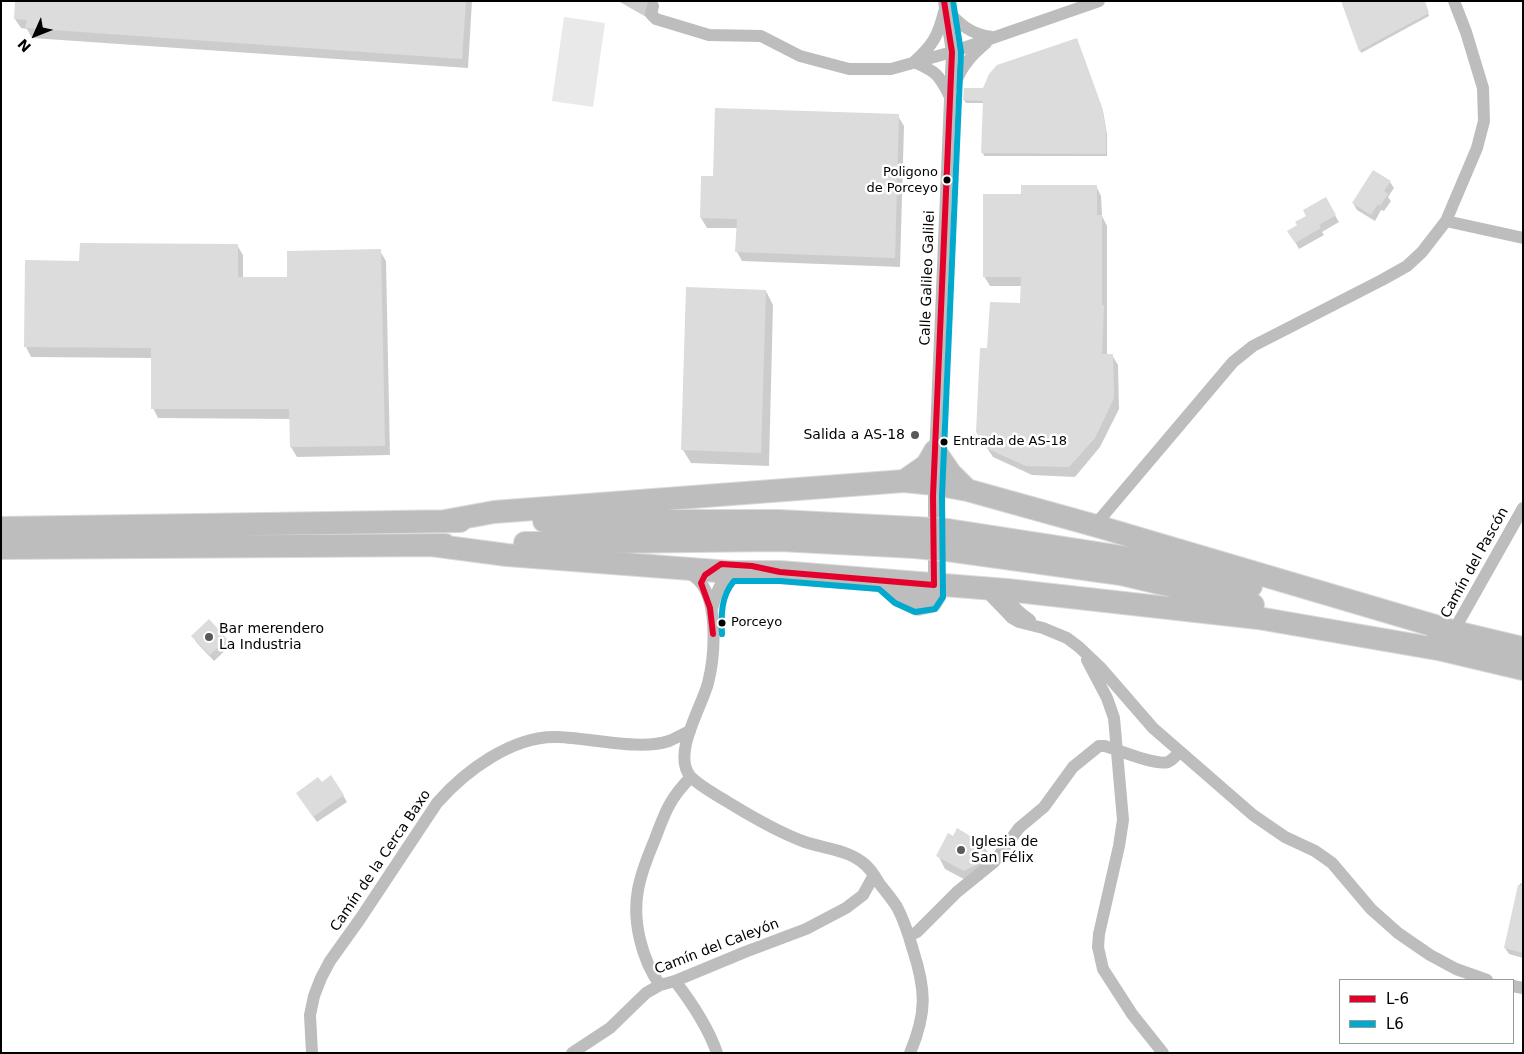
<!DOCTYPE html>
<html>
<head>
<meta charset="utf-8">
<style>
  body { margin:0 }
  #map { position:relative; width:1524px; height:1054px; overflow:hidden; background:#fff; font-family:"DejaVu Sans",sans-serif }
  canvas { display:block }
  .frame { position:absolute; inset:0; border:2px solid #000; pointer-events:none }
  .legend { position:absolute; left:1339px; top:979px; width:175px; height:65px; box-sizing:border-box; background:#fff; border:1px solid #999; margin:0; padding:6px 9px; list-style:none; font-size:15px; color:#000 }
  .legend li { display:flex; align-items:center; gap:10px; height:25px }
  .legend b { width:25px; border:1px solid #999 }
  .north { position:absolute; left:10px; top:10px; width:50px; height:50px; -webkit-text-stroke:4px #fff; paint-order:stroke; rotate:226deg; font-size:14px; font-weight:700; line-height:20px; text-align:center; color:#000 }
  .north::after { content:''; display:block; margin:auto; width:18px; height:22px; background:#000; clip-path:polygon(50% 0,100% 100%,50% 72%,0 100%) }
</style>
</head>
<body>
<div id="map">
<canvas width="1524" height="1054"></canvas>
<div class="frame"></div>
<ul class="legend">
<li><b style="height:6px;background:#e4002b"></b>L-6</li>
<li><b style="height:6px;background:#00a9ce"></b>L6</li>
</ul>
<div class="north">N</div>
</div>
<script>
const context = document.querySelector('canvas').getContext('2d');
context.lineJoin = 'round';
function paint(path, color) {
  context.fillStyle = color;
  context.fill(path, 'evenodd');
}
function stroke(path, color, width, dash) {
  context.strokeStyle = color;
  context.lineWidth = width;
  context.lineCap = dash ? 'butt' : 'round';
  context.setLineDash(dash || []);
  context.stroke(path);
}
function drawText(font, color, halo, rows, align = 'center') {
  context.font = font + ' "DejaVu Sans",sans-serif';
  context.lineWidth = 5;
  context.setLineDash([]);
  context.textBaseline = 'middle';
  context.strokeStyle = halo;
  context.fillStyle = color;
  for (const [text, x, y, turn = 0] of rows) {
    context.save();
    context.translate(x, y);
    context.rotate((+turn || 0) * Math.PI / 180);
    context.textAlign = isNaN(turn) ? turn : align;
    if (halo) context.strokeText(text, 0, 0);
    context.fillText(text, 0, 0);
    context.restore();
  }
}
paint(new Path2D(`
  M564,17l41,6 -12,84 -41,-6z`), '#e9e9e9');
paint(new Path2D(`
  M16,1h456l-4,67 -436,-30 -5,-9 -6,-1 -6,-9z
  M618,1h40l-10,17z
  M1424,1l5,15 -68,37 -1,-3z
  M1078,43l25,68 4,23v22h-123l-1,-3 1,-50h-18l-2,-3 1,-10h19z
  M898,116l6,10 -4,141 -158,-6 -5,-9 1,-24h-31l-6,-10 13,-41z
  M1390,182l4,6 -6,9 3,4 -7,10 -3,-1 -6,11 -18,-11 -4,-7z
  M1096,186l5,10 1,20 5,10v129h5l6,10 1,44 -19,38 -25,30 -43,-2 -39,-18 -10,-15 6,-93 33,-45v-18h-32l-6,-10 38,-80z
  M1325,199l14,23 -17,10 2,3 -25,14 -10,-18 9,-5z
  M237,245l6,10v23h46l91,-27 6,10 4,194 -93,2 -6,-10v-28l-133,-1 -5,-10v-50l-122,-1 -5,-10 55,-85z
  M766,291l7,14 -4,161 -78,-3 -8,-13z
  M193,636l33,3 4,7 -16,15 -18,-19z
  M321,783l22,12 4,7 -30,20 -16,-23z
  M984,846l8,14 -9,19 -10,5 -28,-15 -7,-14z
  M1520,883l3,1v74l-14,-4 -4,-6z`), '#0003');
paint(new Path2D(`
  M15,1h451l-4,58 -437,-31 2,-8 -13,-1z
  M1341,1h84l4,12 -70,38z
  M1077,38l25,69 4,24v23l-125,-1 2,-52 -20,-1 1,-12h19l6,-14 8,-9z
  M715,108l184,6 -4,144 -160,-6 2,-33 -37,-1 1,-42h12z
  M1373,170l18,11 -7,10 4,3 -8,12 -2,-2 -7,11 -19,-12z
  M1021,185h76v30h5v90h2l-2,49h11l1,44 -19,40 -26,29 -43,-1 -40,-18 -10,-16 4,-84h7l3,-46 30,1 1,-26h-38v-83h38z
  M1326,197l10,18 -17,10 2,3 -26,15 -8,-12 10,-6 -2,-3 11,-6 -3,-6z
  M80,243l158,1v33h49v-26l94,-2 4,197 -95,1 -1,-38h-138v-61l-127,-1 1,-87 54,1z
  M686,287l80,3 -5,163 -80,-3z
  M209,619l18,20 -17,16 -19,-19z
  M331,775l13,20 -31,22 -17,-24 22,-16 4,5z
  M957,828l28,17 -9,20 -12,6 -28,-15 12,-23 5,3z
  M1518,885l5,1v67l-19,-5z`), '#dcdcdc');
const highway = new Path2D(`
  M904,481l23,-16 8,-14 15,22 17,17
  M445,521l49,-9 410,-31 30,3 33,6 133,37 349,103
  M544,521h235l136,7
  M1,528l459,-7
  M948,530l175,27 128,29
  M525,543l254,-3 135,7
  M431,545l76,10 223,17h50l227,18 251,28 185,32
  M1,548l444,-3
  M947,550l174,24 132,31
  M884,581l15,14 19,9 13,-3 4,-7 -1,-9
  M1434,627l89,21
  M1430,647l93,22`);
stroke(highway, '#dbdbdb', 24);
stroke(new Path2D(`
  M653,6l-2,8 5,5 53,16 52,1 39,20 49,13h42l61,-17 147,-51
  M945,8c14,16 25,26 47,29
  M914,62c19,-17 24,-26 30,-50
  M914,62c21,9 25,12 35,33
  M955,84c7,-19 17,-29 31,-41
  M1446,221l77,17
  M935,457l17,-405 -8,-51
  M934,480v105
  M1100,527l1,-9 132,-156 20,-16 129,-66 25,-14 15,-14 24,-31 31,-73 7,-27 -1,-33 -17,-56 -12,-31
  M686,571c5,3 11,7 15,12 17,22 14,73 7,100 -6,24 -36,70 -18,93 9,10 30,21 41,28 23,14 49,29 74,38 18,6 42,8 57,20 7,5 13,14 17,21 6,8 13,16 18,24 7,13 12,29 16,43 13,40 14,63 -3,103
  M984,589l28,29 7,4 24,6 24,10 12,9 21,20 53,61 100,87 32,22 30,14 17,12 39,46 27,24 32,22 26,14 31,11
  M1007,590c2,15 12,22 23,30
  M712,609c4,-14 7,-26 18,-37
  M1453,632l70,-124
  M1087,660l20,38 7,20 9,102 -4,26 -20,88 -1,13 5,22 29,45 31,39
  M909,936l8,-4 40,-40 37,-30 25,-34 25,-21 29,-40 26,-21h6c14,4 50,20 63,16 5,-2 8,-7 12,-10
  M675,981c17,22 33,46 42,72
  M660,985c-18,-25 -28,-64 -22,-95 3,-18 10,-34 17,-51 10,-27 15,-41 36,-62
  M1513,986l10,2
  M312,1053l-2,-38 4,-19 7,-18 9,-17 30,-42 77,-116c28,-32 76,-68 121,-66 32,1 82,14 111,4 7,-3 14,-7 21,-10
  M572,1053l38,-25 36,-35 14,-8 15,-4 70,-29 61,-23 40,-21 17,-13 11,-20`), '#bdbdbd', 12);
stroke(highway, '#bdbdbd', 22);
const highwayBridge = new Path2D(`
  M915,528l33,2
  M914,547l33,3`);
stroke(highwayBridge, '#dbdbdb', 24, []);
stroke(highwayBridge, '#bdbdbd', 22);
stroke(new Path2D(`
  M713,634l-3,-26 -9,-25 4,-8 16,-11 31,2 28,6 154,13 -1,-89 19,-444 -8,-51`), '#e4002b', 6);
stroke(new Path2D(`
  M722,634c-1,-19 -1,-38 12,-53h46l99,8 16,14 20,9 20,-3 8,-12 -1,-101 19,-444 -8,-51`), '#00a9ce', 6);
for (const [x, y, r, color] of [
  [947,180,4.5,"#000"],
  [915,435,5,"#595959"],
  [944,442,4.5,"#000"],
  [722,623,4.5,"#000"],
  [209,637,5,"#595959"],
  [961,850,5,"#595959"]
]) {
  const dot = new Path2D();
  dot.arc(x, y, r, 0, 2 * Math.PI);
  context.fillStyle = color;
  context.fill(dot);
  stroke(dot, '#fff', 2);
}
drawText('13px', '#000', '#fff', [
  ["Poligono",938,173,"right"],
  ["de Porceyo",938,189,"right"],
  ["Entrada de AS-18",953,442],
  ["Porceyo",731,623]
], 'left');
drawText('14px', '#000', '#fff', [
  ["Calle Galileo Galilei",928,278,-88],
  ["Camín del Pascón",1475,563,-61],
  ["Camín de la Cerca Baxo",381,861,-56],
  ["Camín del Caleyón",717,947,-21]
]);
drawText('14px', '#000', '#fff', [
  ["Salida a AS-18",905,435,"right"],
  ["Bar merendero",219,629],
  ["La Industria",219,645],
  ["Iglesia de",971,842],
  ["San Félix",971,858]
], 'left');
</script>
</body>
</html>
